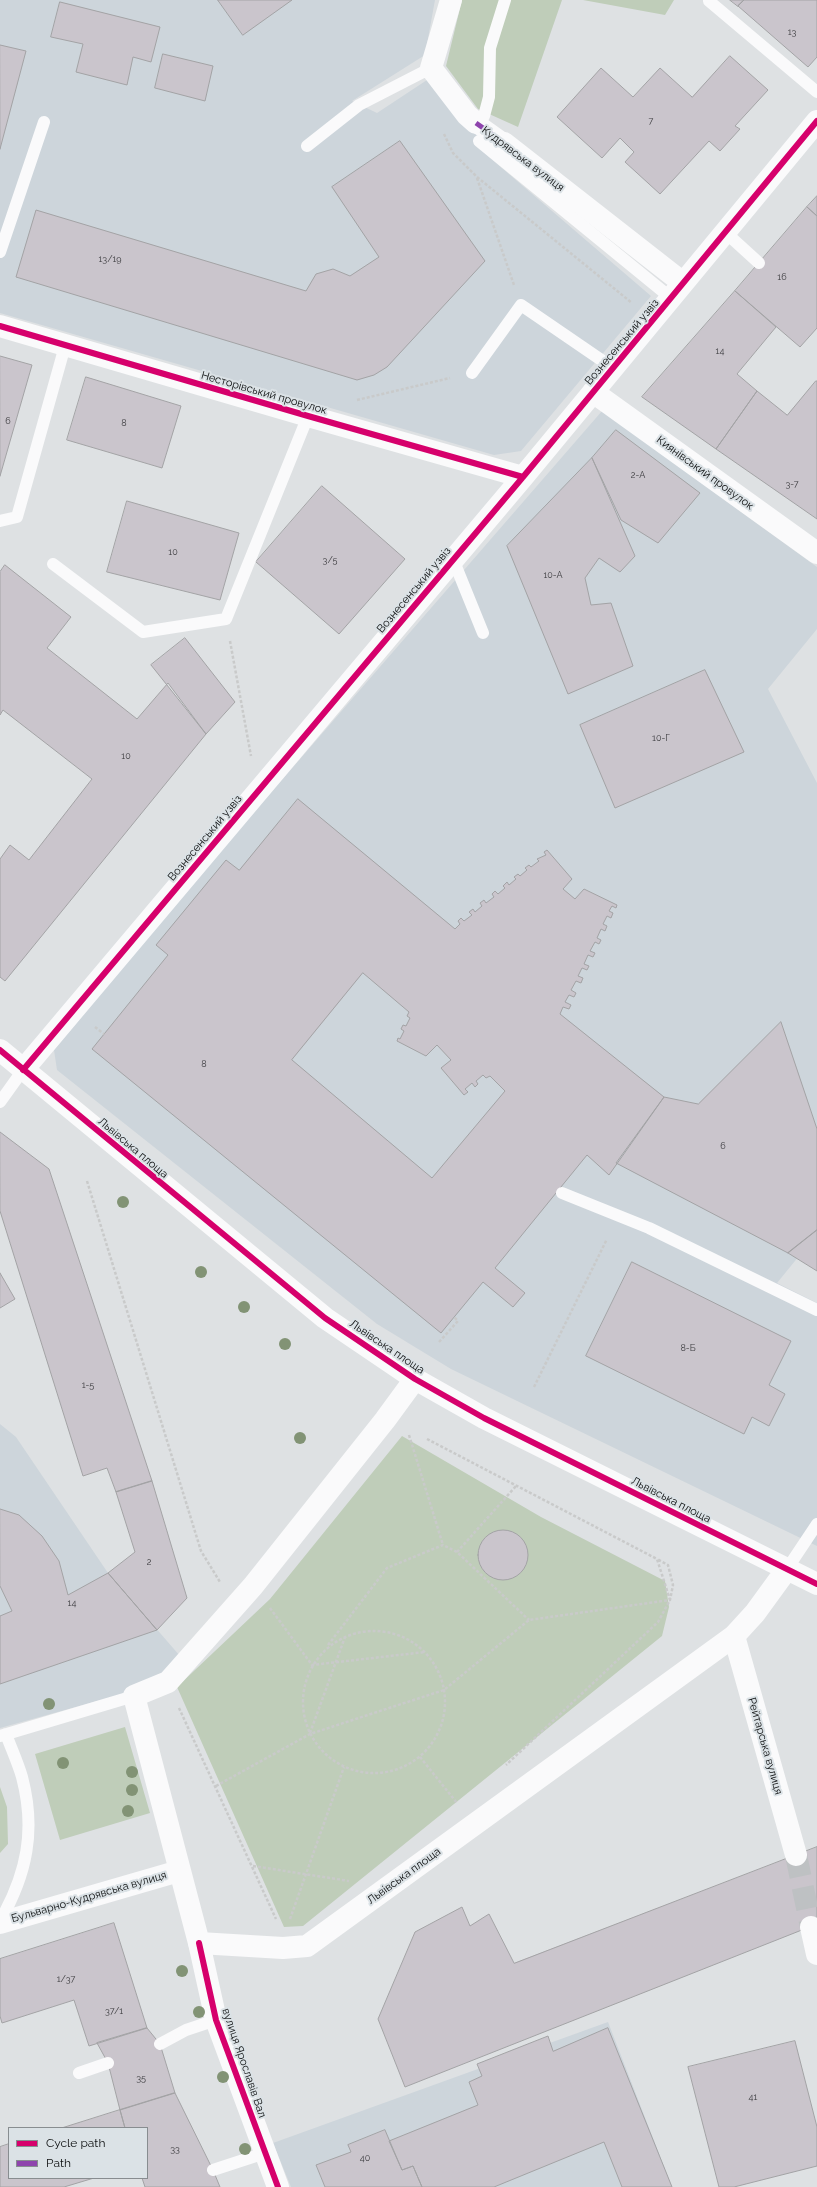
<!DOCTYPE html>
<html>
<head>
<meta charset="utf-8">
<style>
  body { margin:0 }
  #map { position:relative; width:817px; height:2187px; overflow:hidden; background:#dee1e3; font-family:Raleway,sans-serif }
  canvas { display:block }
  .legend { position:absolute; left:8px; top:2127px; width:140px; height:52px; box-sizing:border-box; background:#dbe2e6; border:1px solid #888d90; margin:0; padding:5px 7px; list-style:none; font-size:12px; color:#0b0d0e }
  .legend li { display:flex; align-items:center; gap:8px; height:20px }
  .legend b { width:20px; border:1px solid #888d90 }
</style>
</head>
<body>
<div id="map">
<canvas width="817" height="2187"></canvas>
<ul class="legend">
<li><b style="height:5px;background:#d6006c"></b>Cycle path</li>
<li><b style="height:5px;background:#8e44ad"></b>Path</li>
</ul>
</div>
<script>
const context = document.querySelector('canvas').getContext('2d');
context.lineJoin = 'round';
function paint(path, color) {
  context.fillStyle = color;
  context.fill(path, 'evenodd');
}
function stroke(path, color, width, dash) {
  context.strokeStyle = color;
  context.lineWidth = width;
  context.lineCap = dash ? 'butt' : 'round';
  context.setLineDash(dash || []);
  context.stroke(path);
}
function drawText(font, color, halo, rows, align = 'center') {
  context.font = font + ' Raleway,sans-serif';
  context.lineWidth = 4;
  context.setLineDash([]);
  context.textBaseline = 'middle';
  context.strokeStyle = halo;
  context.fillStyle = color;
  for (const [text, x, y, turn = 0] of rows) {
    context.save();
    context.translate(x, y);
    context.rotate((+turn || 0) * Math.PI / 180);
    context.textAlign = isNaN(turn) ? turn : align;
    if (halo) context.strokeText(text, 0, 0);
    context.fillText(text, 0, 0);
    context.restore();
  }
}
paint(new Path2D(`
  M0,0h435l-10,55 -73,46 25,12 50,-33 52,56 -5,8 177,152 -130,155 -27,4 -494,-142z
  M602,411l215,156v62l-49,60 49,94v451l-40,49 40,20v243l-366,-177 -74,-45 -320,-254 -3,-20 128,-155z
  M0,1424l16,13 92,136 72,83 -20,24 -41,15 -119,33z
  M608,2022l64,165h-381l-18,-44z`), '#cdd5db');
paint(new Path2D(`
  M462,0h100l-44,127 -40,-18 -32,-43z
  M583,0h91l-9,15z
  M402,1436l139,81 124,64 4,26 -7,29 -359,290 -19,1 -107,-240 93,-88z
  M125,1727l25,86 -90,27 -25,-86z
  M0,1787l7,20 1,37 -8,9z`), '#bfcdb9');
const building = new Path2D(`
  M218,0h74l-49,35z
  M730,0h14l-6,6z
  M744,0h73v57l-9,10 -70,-61z
  M60,2l100,25 -9,35 -18,-5 -6,28 -51,-13 7,-28 -32,-7z
  M0,45l26,6 -26,98z
  M163,54l50,12 -8,35 -50,-13z
  M730,56l38,34 -33,36 5,3 -20,22 -11,-10 -49,53 -35,-32 9,-10 -14,-14 -18,20 -45,-41 44,-49 32,29 27,-29 32,29z
  M400,141l85,120 -98,106 -13,8 -17,5 -341,-103 20,-67 270,81 10,-17 17,-5 17,7 29,-19 -47,-70z
  M817,196v20l-10,-9z
  M807,207l10,9v112l-17,19 -65,-56z
  M735,291l41,36 -39,47 20,17 -41,58 -74,-52z
  M0,356l32,9 -32,111z
  M86,377l95,29 -19,62 -95,-28z
  M816,381h1v138l-101,-70 41,-58 30,24z
  M616,430l84,63 -42,50 -37,-23 -29,-62z
  M592,458l43,98 -15,16 -21,-14 -14,20 6,27 20,-2 22,63 -65,28 -61,-148z
  M322,486l83,73 -66,75 -83,-72z
  M127,501l112,32 -19,67 -113,-28z
  M5,565l66,52 -24,31 90,71 31,-36 38,51 -201,247 -5,-4v-118l10,-14 19,15 63,-81 -89,-69 -3,5v-143z
  M185,638l50,64 -29,32 -55,-69z
  M705,670l39,82 -129,56 -35,-83z
  M298,799l157,130 5,-5 -2,-3 3,-3 3,3 8,-6 -3,-3 4,-3 2,3 7,-6 -2,-3 4,-3 2,3 8,-6 -2,-3 3,-3 3,3 7,-6 -2,-2 4,-4 2,3 7,-6 -2,-2 4,-3 2,2 7,-6 -2,-2 4,-3 2,2 8,-6 -2,-2 9,-4 -2,-3 3,-2 25,29 -9,10 12,10 9,-10 33,16 -1,3 -4,-2 -3,5 4,2 -2,5 -4,-2 -4,8 4,2 -2,5 -4,-2 -4,9 4,2 -2,4 -4,-2 -5,9 5,2 -2,4 -5,-2 -4,9 5,2 -2,4 -5,-2 -4,8 5,2 -2,5 -5,-2 -5,9 5,3 -2,4 -5,-2 -4,7 6,3 -2,4 -6,-2 -3,7 104,83 -55,78 -22,-20 -92,113 30,25 -12,14 -30,-25 -42,51 -349,-284 76,-94 -12,-10 70,-85 13,10zM363,973l46,39 -2,4 3,2 -4,8 -3,-1 -2,4 3,2 -4,8 -2,-1 -1,3 29,15 11,-11 14,15 -10,8 23,27 4,-3 -3,-3 7,-6 3,4 3,-3 -2,-3 7,-6 3,3 4,-2 15,15 -73,87 -140,-118z
  M781,1022l36,107v101l-29,23 -172,-90 48,-66 34,7z
  M0,1132l49,37 103,312 -36,11 -9,-24 -24,8 -83,-265z
  M817,1230v41l-29,-18z
  M632,1262l159,79 -22,44 16,9 -16,32 -17,-9 -8,17 -158,-78z
  M0,1273l15,26 -15,9z
  M152,1481l35,117 -30,32 -49,-57 27,-21 -19,-60z
  M0,1509l19,6 23,21 17,25 9,34 40,-22 49,57 -157,54v-68l12,-5 -12,-25z
  M478 1555a25 25 0 1 1 50 0a25 25 0 1 1-50 0Z
  M817,1847v77l-412,163 -27,-68 37,-87 47,-25 8,19 19,-12 25,49z
  M114,1923l33,105 -58,18 -15,-46 -72,23 -2,-7v-57z
  M147,2028l13,16 15,49 -55,17 -12,-47 -11,-20z
  M608,2028l64,159h-50l-18,-45 -110,45h-72l-9,-21 -11,4 -13,-29 89,-36 -9,-23 13,-6 -5,-12 71,-28 5,15z
  M795,2041l22,86v39l-83,21h-15l-31,-120z
  M175,2093l38,77 7,17h-75l-3,-9h5v-50h-22l-5,-18z
  M120,2110l5,18h-63z
  M385,2130l17,40 11,-4 9,21h-97l-9,-22 35,-13 -3,-7z
  M9,2144v34h85l-30,9h-64v-40z`);
paint(building, '#cac5cc');
stroke(building, '#a3a3a5', 1);
stroke(new Path2D(`
  M796,1855l15,72`), '#bec1c3', 22, [22, 11]);
stroke(new Path2D(`
  M444,134l9,19 24,24 155,126
  M477,178l37,107
  M357,400l93,-22
  M230,641l21,115
  M95,1027l9,7
  M87,1181l114,370 19,31
  M439,1342l19,-21 -4,-4
  M534,1387l73,-148
  M409,1435l34,110
  M427,1439l230,120 13,41 -12,22 -152,143
  M457,1552l59,-66
  M270,1608l42,57 113,-13
  M303 1702a71 71 0 1 1 142 0a71 71 0 1 1-142 0Z
  M328,1645l59,-77 56,-23 14,7 72,68
  M179,1708l97,211
  M310,1733l35,-96
  M420,1757l37,46
  M216,1786l94,-52 134,-44 85,-70 141,-20 3,-15 -5,-20 -11,-6
  M253,1866l96,15
  M290,1919l54,-152`), '#c9caca', 2.5, [3, 2]);
stroke(new Path2D(`
  M709,1l108,91
  M484,116l5,-19 1,-49 15,-48
  M479,141l192,157
  M307,146l52,-41 72,-37
  M725,232l34,31
  M0,252l44,-130
  M472,373l49,-68 92,63
  M0,521l17,-4 48,-171
  M453,559l30,74
  M53,564l90,68 83,-13 82,-203
  M0,1102l23,-32
  M562,1193l87,35 168,82
  M787,1569l30,-45
  M0,1736l134,-40
  M0,1921c27,-47 36,-91 22,-144 -4,-14 -11,-29 -16,-43
  M160,2044l26,-14 30,-10
  M79,2073l29,-10
  M213,2170l52,-17`), '#fafafb', 12);
stroke(new Path2D(`
  M476,123l28,20`), '#fafafb', 19);
stroke(new Path2D(`
  M451,0l-20,68 36,47 9,8
  M504,143l179,140
  M0,326l308,90 215,61
  M593,392l224,161
  M23,1070l500,-593 294,-356
  M734,1636l62,219
  M811,1927l6,27`), '#fafafb', 22);
stroke(new Path2D(`
  M199,1943l17,77 62,167`), '#fafafb', 22);
stroke(new Path2D(`
  M0,1050l325,268 90,61 69,39 333,166
  M415,1379l-30,41 -132,166 -85,96 -34,14 65,247 84,5 24,-2 427,-310 21,-23 32,-44
  M0,1923l179,-52`), '#fafafb', 22);
stroke(new Path2D(`
  M476,123l28,20`), '#8e44ad', 5, [10, 5]);
stroke(new Path2D(`
  M0,326l308,90 215,61
  M0,1050l325,268 90,61 69,39 333,166
  M23,1070l500,-593 294,-356
  M199,1943l17,77 62,167`), '#d6006c', 6);
context.fillStyle = '#829375';
for (const [x, y] of [
  [123,1202],
  [201,1272],
  [244,1307],
  [285,1344],
  [300,1438],
  [49,1704],
  [63,1763],
  [132,1772],
  [132,1790],
  [128,1811],
  [182,1971],
  [199,2012],
  [223,2077],
  [245,2149]
]) {
  context.beginPath();
  context.arc(x, y, 6, 0, 2 * Math.PI);
  context.fill();
}
drawText('9px', '#3b3b3e', null, [
  ["13",792,32],
  ["7",651,121],
  ["13/19",110,259],
  ["16",782,277],
  ["14",720,351],
  ["6",8,421],
  ["8",124,423],
  ["2-А",638,475],
  ["3-7",792,484],
  ["10",173,552],
  ["3/5",330,560],
  ["10-А",553,575],
  ["10-Г",661,738],
  ["10",126,756],
  ["8",204,1064],
  ["6",723,1146],
  ["8-Б",688,1348],
  ["1-5",88,1385],
  ["2",149,1562],
  ["14",72,1603],
  ["1/37",66,1979],
  ["37/1",114,2011],
  ["35",141,2078],
  ["41",753,2097],
  ["33",175,2149],
  ["40",365,2158]
]);
drawText('11px', '#0b0d0e', '#dbe2e6', [
  ["Кудрявська вулиця",523,159,37],
  ["Вознесенський узвіз",622,342,-50],
  ["Несторівський провулок",264,393,16],
  ["Киянівський провулок",705,473,36],
  ["Вознесенський узвіз",414,590,-50],
  ["Вознесенський узвіз",205,838,-50],
  ["Львівська площа",133,1148,40],
  ["Львівська площа",387,1347,34],
  ["Львівська площа",671,1500,27],
  ["Рейтарська вулиця",765,1746,74],
  ["Львівська площа",404,1876,-36],
  ["Бульварно-Кудрявська вулиця",89,1897,-16],
  ["вулиця Ярославів Вал",244,2063,71]
]);
</script>
</body>
</html>
